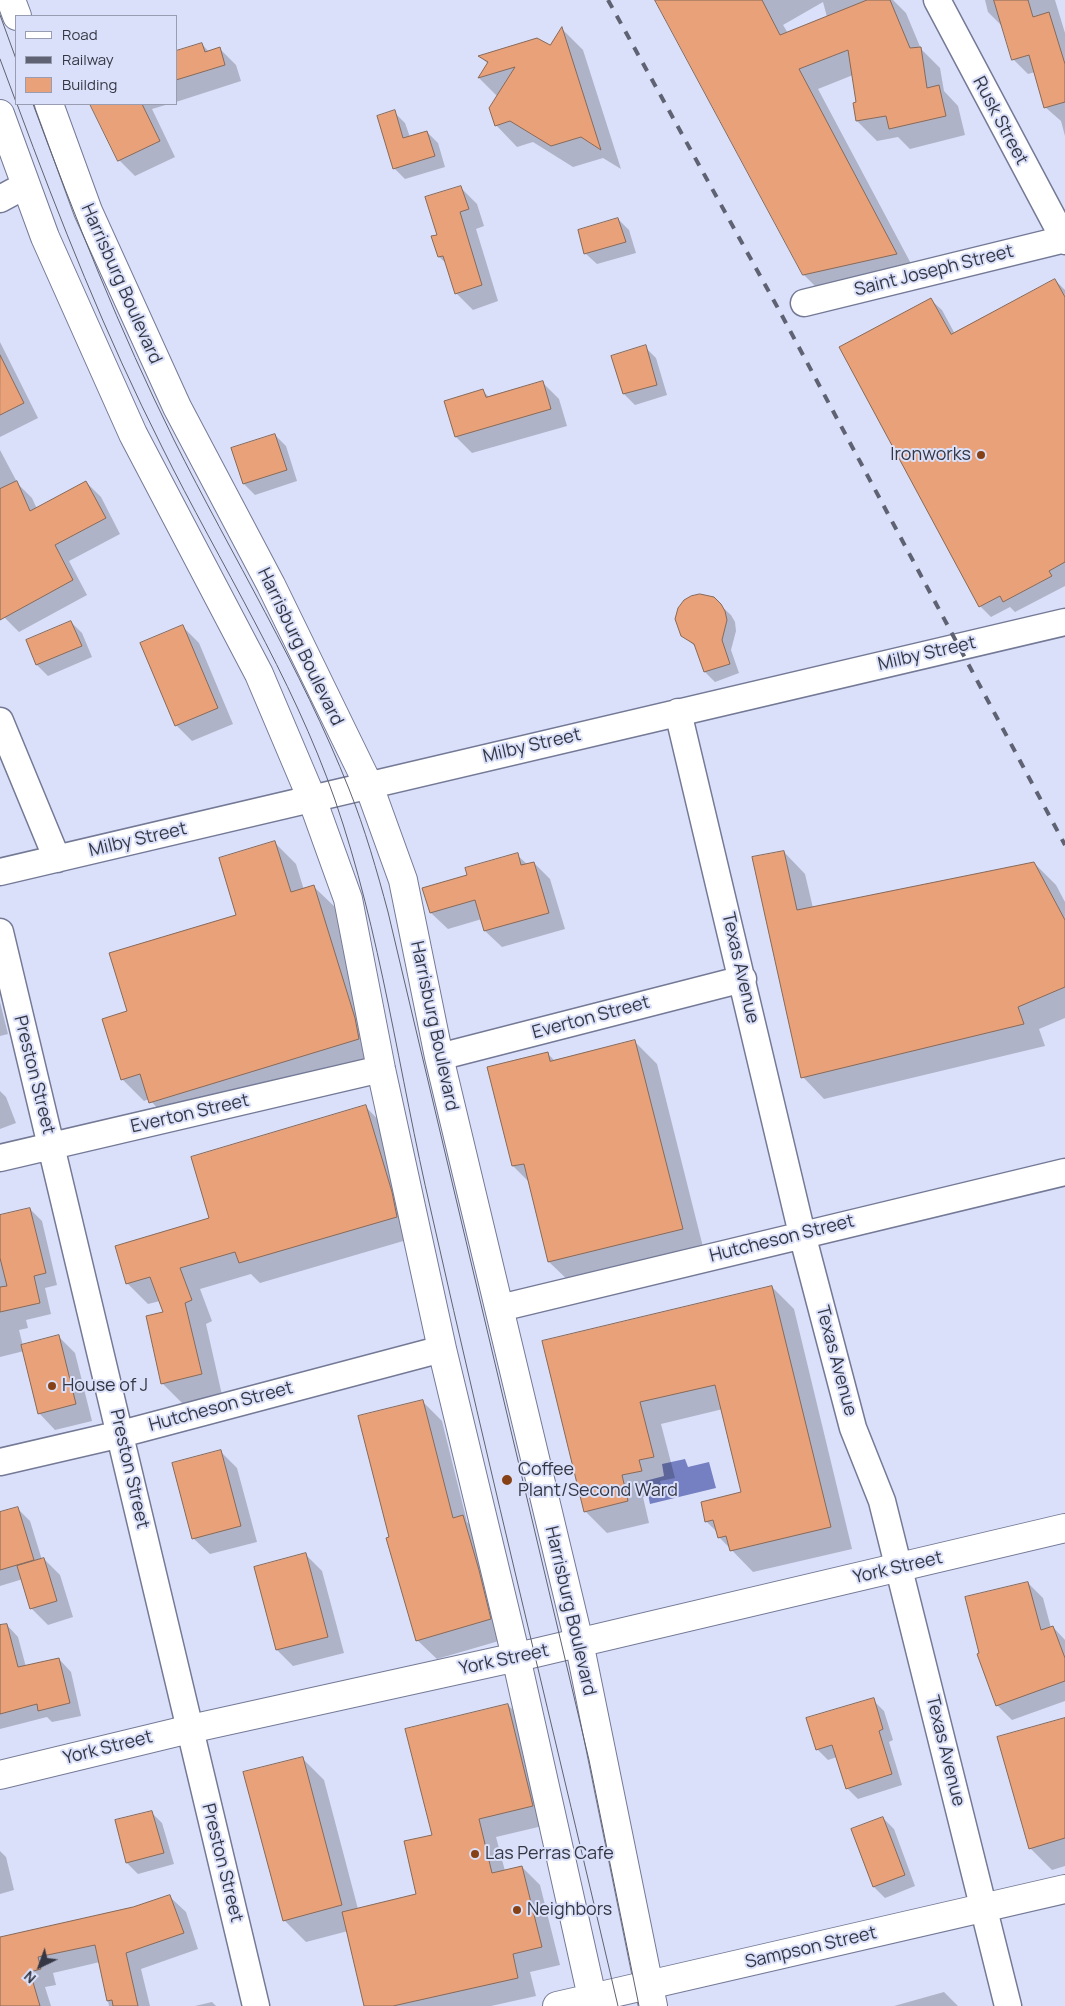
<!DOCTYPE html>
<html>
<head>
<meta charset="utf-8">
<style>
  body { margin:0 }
  #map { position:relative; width:1065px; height:2006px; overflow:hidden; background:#dbe0fa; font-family:Manrope,sans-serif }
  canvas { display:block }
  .legend { position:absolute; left:15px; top:15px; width:162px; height:90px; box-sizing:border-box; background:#dbe0fa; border:1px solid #999db1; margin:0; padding:6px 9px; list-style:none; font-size:15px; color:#353844 }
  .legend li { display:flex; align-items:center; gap:10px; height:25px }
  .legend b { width:25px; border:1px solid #999db1 }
  .north { position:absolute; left:15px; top:1941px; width:50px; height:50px; -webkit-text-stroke:4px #dbe0fa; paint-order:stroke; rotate:222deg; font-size:14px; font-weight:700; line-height:20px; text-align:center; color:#353844 }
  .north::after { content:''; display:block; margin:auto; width:18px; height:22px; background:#353844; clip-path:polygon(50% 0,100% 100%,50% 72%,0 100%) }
</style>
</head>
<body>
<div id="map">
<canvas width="1065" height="2006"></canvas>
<ul class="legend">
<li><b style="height:6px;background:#fff"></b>Road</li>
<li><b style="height:6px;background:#5f6272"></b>Railway</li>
<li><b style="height:14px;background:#e9a179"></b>Building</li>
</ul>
<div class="north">N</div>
</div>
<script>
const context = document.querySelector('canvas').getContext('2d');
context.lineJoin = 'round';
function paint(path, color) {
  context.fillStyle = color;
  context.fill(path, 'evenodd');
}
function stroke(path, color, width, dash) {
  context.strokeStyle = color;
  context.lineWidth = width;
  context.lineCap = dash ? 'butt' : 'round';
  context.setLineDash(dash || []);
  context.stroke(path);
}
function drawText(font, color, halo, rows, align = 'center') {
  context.font = font + ' Manrope,sans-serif';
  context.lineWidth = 4;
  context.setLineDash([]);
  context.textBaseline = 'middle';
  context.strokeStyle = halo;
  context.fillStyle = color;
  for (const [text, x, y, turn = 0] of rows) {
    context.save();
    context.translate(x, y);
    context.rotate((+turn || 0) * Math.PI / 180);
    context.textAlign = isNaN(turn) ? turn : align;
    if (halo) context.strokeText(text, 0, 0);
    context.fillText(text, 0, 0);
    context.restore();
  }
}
paint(new Path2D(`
  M685,1459l3,8 21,-5 7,26 -66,16 -5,-23 19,-5 -2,-12z`), '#7580c2');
paint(new Path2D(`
  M657,0h236l13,13 15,36 19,19 4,23 14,15 7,29 -55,14 -12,-12 -21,4 -20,-20v-18l-4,-28 -35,14 98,184 -92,22 -20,-20zM823,2l4,15 -39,16 -5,-8z
  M985,0h70l10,33v103l-4,-15 -16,-14 -10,-35 -7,2 -15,-15 -11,-33 -14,-14z
  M562,29l21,21 38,119 -18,-11 -30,9 -40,-25 -16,5 -21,-22 1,-29 -18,-18 9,-14 -8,-8 70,-9z
  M202,44l7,8 10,-4 17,17 5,16 -65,21v-50z
  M91,104h78l-17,5 23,48 -40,19 -16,-16z
  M394,112l11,11 5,14 17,-5 11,11 7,24 -40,12 -11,-11z
  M461,188l16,16 7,22 -8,3 22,72 -25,9 -17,-17 -9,-29 -8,-7v-22z
  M618,219l11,11 7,23 -39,11 -11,-10z
  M1055,280l10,10v296l-50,26 -5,-5 -19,10 -11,-11 -49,-306 11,10 13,24z
  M0,342l38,76 -38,19z
  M645,347l11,11 11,37 -32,10 -11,-11z
  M542,382l17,17 8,27 -95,27 -16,-16 -10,-35 37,-11 7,7z
  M275,435l11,11 11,35 -42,14 -11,-11z
  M0,450l18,34 14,14 5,11 49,-27 15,15 19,37 -51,27 18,34 -68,37 -15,-15 -4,-10z
  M720,605l11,10 4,7 1,9 -5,19 8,23 -24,9 -10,-10 -8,-24 -15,-13z
  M71,622l11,11 10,24 -44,19 -11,-11 -10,-24z
  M183,627l16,16 34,81 -41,17 -16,-16z
  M275,843l21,21 8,26 10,-3 22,21 40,133 4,19 -208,64 -23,-25 -5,2 -22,-22 7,-67 109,-97z
  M784,852l21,22 8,34 221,-45 22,22 9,17v116l-26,11 6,17 -221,53 -21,-22z
  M517,855l11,10 6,-2 16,16 15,50 -63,18 -17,-16 -3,-12 -34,10 -17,-16 -7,-24 45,-13z
  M0,1002l8,32 -8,2z
  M635,1042l22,22 47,187 -133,32 -22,-21 -20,-80 -16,-16 -24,-98 58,-15 8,8z
  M0,1091l6,6 10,26 -16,6z
  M366,1107l20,21 31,109 -157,46 -9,-9 -51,15 12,32 -6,3 16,71 -39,9 -21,-21 3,-70 -5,-12 -12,3 -21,-21z
  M30,1209l12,12 15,64 -12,3 6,26 -25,6 2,8 -9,2 4,16 36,-9 16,16 17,68 -37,9 -16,-17 -15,-62 -24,6v-141z
  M772,1287l22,22 58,240 -99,23 -34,-35 -1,-4 -12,-12 37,-28 -20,-84 -62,15 14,54 -15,3 3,11 -20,5 6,26 -42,10 -22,-22 -41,-170z
  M422,1401l20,20 25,101 15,14 27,102 -72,21 -20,-19 -26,-102z
  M221,1452l16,16 20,74 -47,12 -17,-16z
  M17,1508l13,13 12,39 2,-1 16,16 13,42 -25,8 -17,-17 -8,-29 -23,7v-73z
  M306,1555l16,16 22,82 -51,13 -16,-16 -22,-82z
  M1028,1583l15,15 8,30 2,-1 12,13v61l-53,19 -15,-15z
  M6,1624l12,13 8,30 33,-8 12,13 10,44 -29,6 -5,-5 -47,12v-103z
  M873,1700l11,11 9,29 -4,2 13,43 -44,14 -11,-11 -10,-31 -9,3 -11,-11z
  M508,1705l18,18 25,101 -55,13 9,34 17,-4 18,18 20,80 -30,7 6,24 -45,10h-126l-17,-75 -42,11 -22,-22 18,-162 22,22 34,129 60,-14 15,-59z
  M1065,1719v147l-13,4 -22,-22z
  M151,1812l11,11 12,41 -36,10 -11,-11 -11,-42z
  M883,1818l11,11 21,57 -30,12 -11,-11 -21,-58z
  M0,1851l6,6 8,33 -14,4z
  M170,1897l16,15 12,37 -57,20 9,37h-41l-9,-44 -47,11 3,12 -11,2 6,19h-51v-67l133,-30z
  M944,1992l14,14h-64z
  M212,2002l4,4h-21z`), '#0003');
const building = new Path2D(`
  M655,0h107l18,35 87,-35h23l20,48 11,-1 6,41 12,-3 7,31 -57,13 -3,-13 -30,5 -3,-18 3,-1 -8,-52 -49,19 98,185 -94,21z
  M994,0h34l5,17 16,-5 16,52v38l-21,6 -15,-53 -17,5z
  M562,27l39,123 -20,-13 -30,9 -41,-25 -15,5 -6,-18 26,-41 -37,11 10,-16 -10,-6 59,-18 13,7z
  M202,43l3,9 15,-5 5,18 -49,15v-29z
  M90,104h52l18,37 -42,20z
  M395,110l8,28 24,-7 8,25 -42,13 -16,-53z
  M461,186l8,23 -9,3 22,73 -27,9 -12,-38 -5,1 -7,-21 6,-1 -12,-38z
  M618,218l8,24 -42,12 -6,-24z
  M1055,279l10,18v265l-16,9 3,5 -49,26 -3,-6 -21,11 -140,-260 92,-49 20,36z
  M646,345l11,40 -34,9 -12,-38z
  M0,355l24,48 -24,12z
  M543,381l8,28 -96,28 -11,-36 39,-12 3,8z
  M275,434l12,36 -44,14 -12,-36z
  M17,481l13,30 56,-30 20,37 -51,27 18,35 -73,40v-131z
  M700,594l14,3 7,7 4,7 2,9 -5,20 8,24 -26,8 -10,-28 -13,-8 -6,-17 3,-11 6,-8 7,-4z
  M71,621l11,25 -46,19 -10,-25z
  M183,625l35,83 -43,18 -35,-83z
  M275,841l16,51 23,-7 41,133 4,21 -210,64 -9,-29 -19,6 -19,-61 25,-8 -18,-58 127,-38 -17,-57z
  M784,851l13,59 237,-48 31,58v67l-47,20 6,17 -223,54 -49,-221z
  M518,853l3,12 13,-3 15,51 -65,18 -9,-31 -45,13 -8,-25 45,-13 -2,-7z
  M635,1040l48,189 -135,33 -24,-98 -12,2 -25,-99 61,-15 2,9z
  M366,1105l26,87 5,25 -158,46 -4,-11 -55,16 12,32 -7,3 17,71 -41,10 -15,-68 17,-4 -13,-35 -24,7 -11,-38 94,-28 -18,-61z
  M30,1208l16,65 -12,3 6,27 -40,9v-25l7,-1 -7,-28v-43z
  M772,1286l59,241 -101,24 -4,-15 -8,2 -5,-18 -8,2 -4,-20 40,-10 -26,-107 -75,17 14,55 -15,3 3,11 -20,4 6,26 -44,11 -42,-171z
  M59,1335l17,69 -38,10 -17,-69z
  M423,1400l30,118 10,-3 16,55 12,49 -75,22 -30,-103 3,-1 -31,-121z
  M221,1450l20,76 -49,13 -20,-76z
  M18,1507l16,53 -34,10v-58z
  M306,1553l22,84 -52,13 -22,-83z
  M44,1558l13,43 -27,8 -13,-43z
  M1028,1582l13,48 12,-4 12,32v23l-69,25 -19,-52 2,-1 -14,-56z
  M7,1624l11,43 41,-9 11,45 -32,8 -1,-7 -37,10v-89z
  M874,1698l9,31 -4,2 13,43 -46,15 -14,-44 -16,5 -10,-32z
  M508,1704l25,102 -54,13 13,54 30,-7 20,81 -29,7 5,24 -125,28h-29l-22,-94 74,-18 -12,-53 28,-6 -27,-106z
  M1065,1718v120l-36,11 -32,-112z
  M303,1757l39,148 -59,16 -40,-149z
  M152,1811l12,42 -38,10 -11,-43z
  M883,1817l22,58 -32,12 -22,-58z
  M170,1895l14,38 -58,20 12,53h-25l-1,-6 -5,1 -12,-56 -57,12 3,12 -11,3 10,34h-40v-69l133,-30z`);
paint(building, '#e9a179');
stroke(building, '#866959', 1);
const minor = new Path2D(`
  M937,0l128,241
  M0,199l26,-14
  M804,303l261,-64
  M678,712l124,522 51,194 29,73 126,505
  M0,721l57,138
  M0,872l1065,-250
  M0,932l256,1074
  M439,1057l304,-78
  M0,1158l381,-89
  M500,1308l565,-136
  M0,1462l121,-28 321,-85`);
const major = new Path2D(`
  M11,0l6,16
  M49,104l39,107 89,196 94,178 98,201 34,94 36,177 140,585 74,364
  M0,114l45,123 88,197 126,240 53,125 36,100 33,170 61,280 74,308 78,349
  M0,1775l190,-46 345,-76 530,-125
  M557,2006l508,-117`);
stroke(minor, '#747a96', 29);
stroke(major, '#747a96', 30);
stroke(minor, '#fff', 26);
stroke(major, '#fff', 28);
stroke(new Path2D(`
  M0,15l16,44
  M0,59l16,43
  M17,104c43,116 89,232 145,343 58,117 130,229 173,353 46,133 64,274 96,411 60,266 125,530 187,795
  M33,104c42,114 87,227 141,336 58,116 127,228 175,349 16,40 28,82 39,123l201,848 50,246`), '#5f6272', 1);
stroke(new Path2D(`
  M608,0l171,310 286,535`), '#5f6272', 4, [9, 9]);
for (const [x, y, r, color] of [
  [981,455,5,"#864216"],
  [52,1386,5,"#864216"],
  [507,1480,6,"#864216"],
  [475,1854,5,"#864216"],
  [517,1910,5,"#864216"]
]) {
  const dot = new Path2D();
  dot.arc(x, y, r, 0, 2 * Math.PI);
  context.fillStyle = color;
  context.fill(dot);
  stroke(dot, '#dbe0fa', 2);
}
drawText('18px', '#353844', '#dbe0fa', [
  ["Rusk Street",1000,121,62],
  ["Saint Joseph Street",934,271,-14],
  ["Harrisburg Boulevard",121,284,66],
  ["Harrisburg Boulevard",300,647,64],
  ["Milby Street",927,654,-13],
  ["Milby Street",532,746,-13],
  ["Milby Street",138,840,-13],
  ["Texas Avenue",740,968,77],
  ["Everton Street",591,1018,-15],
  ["Harrisburg Boulevard",434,1026,78],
  ["Preston Street",34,1075,76],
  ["Everton Street",190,1114,-13],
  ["Hutcheson Street",782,1239,-14],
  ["Texas Avenue",836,1361,75],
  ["Hutcheson Street",221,1407,-15],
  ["Preston Street",129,1469,77],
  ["York Street",898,1568,-13],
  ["Harrisburg Boulevard",570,1611,77],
  ["York Street",504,1660,-12],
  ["York Street",108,1748,-14],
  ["Texas Avenue",945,1751,76],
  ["Preston Street",222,1863,76],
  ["Sampson Street",811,1948,-13]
]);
drawText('18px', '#353844', '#dbe0fa', [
  ["Ironworks",971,455,"right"],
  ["House of J",62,1386],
  ["Coffee",518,1470],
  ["Plant/Second Ward",518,1491],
  ["Las Perras Cafe",485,1854],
  ["Neighbors",527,1910]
], 'left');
</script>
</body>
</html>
